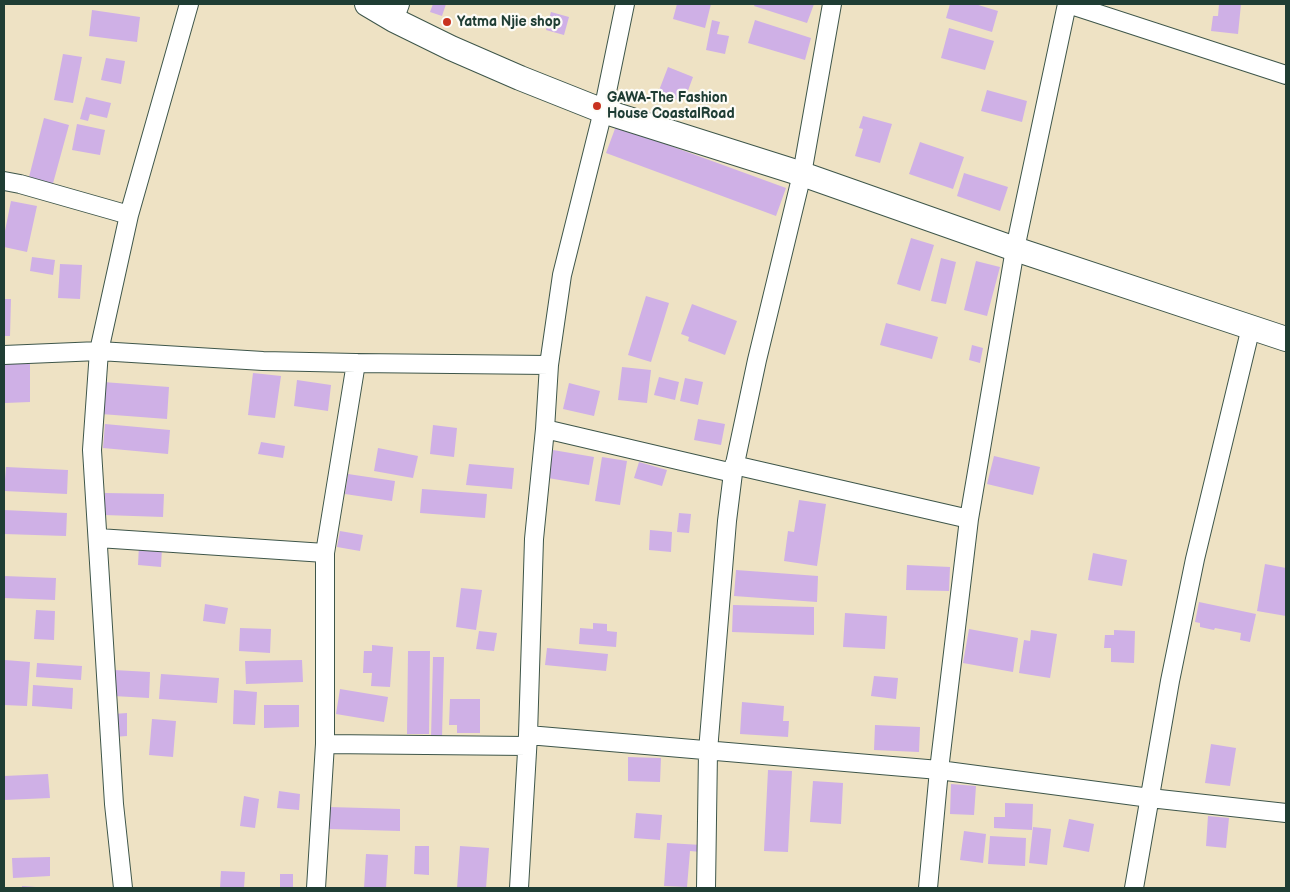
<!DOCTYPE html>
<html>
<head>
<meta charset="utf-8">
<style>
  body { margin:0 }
  #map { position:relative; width:1290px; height:892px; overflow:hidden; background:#eee2c4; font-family:"Balsamiq Sans",sans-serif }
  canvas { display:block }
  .frame { position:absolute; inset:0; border:5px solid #1f3d34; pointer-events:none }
</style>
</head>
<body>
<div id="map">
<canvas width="1290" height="892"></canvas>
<div class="frame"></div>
</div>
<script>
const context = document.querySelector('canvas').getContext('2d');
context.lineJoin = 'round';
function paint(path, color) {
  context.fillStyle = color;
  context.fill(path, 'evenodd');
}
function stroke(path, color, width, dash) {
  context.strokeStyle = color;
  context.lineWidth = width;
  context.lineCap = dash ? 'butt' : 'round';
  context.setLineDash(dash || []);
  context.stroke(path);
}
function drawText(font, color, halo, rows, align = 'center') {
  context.font = font + ' "Balsamiq Sans",sans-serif';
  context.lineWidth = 4.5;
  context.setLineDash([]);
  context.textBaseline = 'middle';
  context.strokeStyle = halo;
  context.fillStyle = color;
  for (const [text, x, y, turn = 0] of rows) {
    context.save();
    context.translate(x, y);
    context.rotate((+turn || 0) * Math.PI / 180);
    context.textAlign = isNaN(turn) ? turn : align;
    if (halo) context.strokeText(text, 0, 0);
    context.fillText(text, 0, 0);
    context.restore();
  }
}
paint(new Path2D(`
  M433,4h13l-4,12 -12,-4z
  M677,4h34l-6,24 -32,-9z
  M755,4h59l-7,19 -53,-17z
  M950,4h25l23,7 -6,21 -46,-14z
  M1219,4h22l-3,30 -27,-3 2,-15h5z
  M92,10l48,7 -3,25 -48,-6z
  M551,12l18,5 -5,18 -18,-5z
  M712,20l8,2 -3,12 12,2 -4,18 -19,-4z
  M755,20l56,18 -6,22 -57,-17z
  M949,28l45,13 -9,29 -44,-12z
  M63,54l19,3 -9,46 -19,-3z
  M106,58l19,3 -4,23 -20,-4z
  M668,67l25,10 -7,19 -5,-2 -3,6 -20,-7z
  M987,90l40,11 -5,21 -41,-11z
  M86,97l25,6 -4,15 -17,-4 -2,7 -8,-2z
  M863,116l29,8 -12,39 -25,-7 8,-27 -4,-1z
  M44,118l25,7 -17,62 -24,-6z
  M77,124l28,6 -5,25 -28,-5z
  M616,126l170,62 -10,28 -170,-63z
  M920,142l44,15 -11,32 -44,-15z
  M964,173l44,14 -8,24 -43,-15z
  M11,201l26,5 -10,46 -23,-5v-11z
  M911,238l23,7 -14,46 -23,-7z
  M32,257l23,3 -2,15 -23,-4z
  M941,258l15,4 -10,42 -15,-3z
  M976,261l24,6 -13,49 -23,-6z
  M60,264l22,1 -2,34 -22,-1z
  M646,296l23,7 -18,59 -23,-7z
  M4,299h7l-1,37h-6z
  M692,304l45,17 -12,34 -37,-14 1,-4 -8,-3z
  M886,323l52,14 -6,22 -52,-14z
  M972,345l11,3 -3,15 -11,-3z
  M30,362v40l-25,1 -1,-40z
  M622,367l29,3 -4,33 -29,-3z
  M253,373l28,3 -6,42 -27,-3z
  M659,377l20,5 -4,18 -21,-5z
  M685,378l18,4 -5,23 -18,-4z
  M297,380l34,5 -3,26 -34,-5z
  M103,382l66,5 -2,32 -66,-5z
  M569,383l31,8 -6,25 -31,-7z
  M698,419l27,5 -4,21 -27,-5z
  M105,424l65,6 -2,24 -65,-6z
  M433,425l24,3 -3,29 -24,-3z
  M261,442l24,4 -2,12 -25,-4z
  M378,448l40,8 -5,22 -39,-7z
  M553,450l41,7 -5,28 -41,-7z
  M994,456l46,11 -7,28 -46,-11z
  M602,457l25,4 -7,44 -25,-4z
  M639,462l28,8 -5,16 -28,-8z
  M469,464l45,4 -2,21 -46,-4z
  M6,467l62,3 -1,24 -63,-3z
  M348,474l47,7 -3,20 -47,-7z
  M422,489l65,5 -2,24 -65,-5z
  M105,493l59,1 -1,23 -59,-2z
  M799,500l27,4 -9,62 -33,-5 4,-30 6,1z
  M4,510l63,3 -1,23 -62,-2z
  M679,513l12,1 -2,19 -12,-1z
  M650,530l22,2 -1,20 -22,-2z
  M340,531l23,4 -3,16 -23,-4z
  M139,545l23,2 -1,20 -23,-2z
  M1093,553l34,7 -5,26 -34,-6z
  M1265,564l21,4v48l-29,-5z
  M907,565l43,2 -1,24 -43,-1z
  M736,570l82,6 -1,26 -83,-6z
  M4,576l52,2 -1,22 -51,-2z
  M461,588l21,2 -6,40 -20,-3z
  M1199,602l57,12 -6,28 -10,-2 1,-7 -26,-5 -1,2 -14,-3v-4l-5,-1z
  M205,604l23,4 -3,16 -22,-3z
  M733,605l81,2v28l-82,-3z
  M36,610l19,1 -1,29 -20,-1z
  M845,613l42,3 -2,33 -42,-2z
  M593,623l14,1v7l10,1 -1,15 -37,-3 1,-16 13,1z
  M240,628l31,1 -1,24 -31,-2z
  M969,629l49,9 -5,34 -50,-9z
  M1031,630l26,4 -7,44 -31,-5 5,-33 6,1z
  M1114,630l21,1 -1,32 -23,-1v-14h-7l1,-13h9z
  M479,631l18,2 -3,18 -18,-2z
  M372,645l21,2 -3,40 -19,-1 1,-13h-9l1,-22h8z
  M547,648l61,6 -2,17 -61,-6z
  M408,651h22l-1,83h-22z
  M433,657h11l-2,81h-11z
  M5,660l25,2 -3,44 -23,-1z
  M302,660l1,22 -57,2 -1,-23z
  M37,663l45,3 -1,14 -45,-3z
  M114,670l36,2 -1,26 -36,-2z
  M161,674l58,4 -2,25 -58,-4z
  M874,676l24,2 -2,21 -25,-3z
  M33,685l40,3 -1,21 -40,-3z
  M340,689l48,8 -4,25 -48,-8z
  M234,690l23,2 -2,33 -22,-1z
  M450,699h30v34h-23v-8h-8z
  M742,702l42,4 -1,15h6l-1,16 -48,-3z
  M264,705h35v22l-35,1z
  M127,713v23l-14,1v-23z
  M152,719l24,2 -3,36 -24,-2z
  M875,725l45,2 -1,25 -45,-2z
  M1211,744l25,4 -6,38 -25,-3z
  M628,757l33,1 -1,24 -32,-1z
  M768,770l24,1 -4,81 -24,-1z
  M48,774l2,24 -46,2v-24z
  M813,781l30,2 -2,41 -31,-2z
  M951,784l25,2 -2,29 -24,-1z
  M279,791l21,3 -1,16 -22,-2z
  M244,796l15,3 -4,29 -15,-2z
  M1005,803l28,1 -1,26 -38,-2v-11h11z
  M329,807l71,2v22l-71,-2z
  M636,813l26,2 -2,25 -26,-2z
  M1208,816l21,2 -3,30 -20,-2z
  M1069,819l25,5 -5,28 -26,-5z
  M1033,827l18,2 -4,36 -18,-2z
  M964,831l22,3 -3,29 -23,-3z
  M990,836l36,2 -1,28 -37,-2z
  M667,843l35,2 -1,7 -11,-1 -3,36 -23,-1z
  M415,846h14v29l-15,-1z
  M460,846l29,2 -3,40h-29z
  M366,854l22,1 -2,33h-22z
  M50,857v19l-37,2 -1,-20z
  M221,871l24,1 -1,16h-24z
  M280,874h13v14h-13z
  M22,886l14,1v1h-14z`), '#cfb0e6');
const street = new Path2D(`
  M1068,4l218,71
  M394,20l6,-16
  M4,181l16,3 109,31
  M4,355l95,-4 164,10 93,2 193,2
  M545,429l188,44
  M734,465l235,54
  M98,538l227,15
  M528,735l411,35 211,28 136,15
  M325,744l202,2
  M123,888l-9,-84 -22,-354 7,-99 30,-136 60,-211
  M316,888l9,-144v-191l31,-190
  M519,888l9,-153 6,-196 11,-110 4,-64 13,-90 41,-164 22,-107
  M706,888l2,-137 19,-230 6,-48 24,-113 45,-186 30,-170
  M928,888l11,-118 30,-251 46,-270 52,-245
  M1134,888l36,-207 25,-122 56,-232`);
const secondary = new Path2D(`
  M367,4l27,16 57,28 69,30 83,33 199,63 213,75 271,90`);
stroke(street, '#3e564a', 20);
stroke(secondary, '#3e564a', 26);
stroke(street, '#fff', 18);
stroke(secondary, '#fff', 24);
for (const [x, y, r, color] of [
  [447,22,5,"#c8321e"],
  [597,106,5,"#c8321e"]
]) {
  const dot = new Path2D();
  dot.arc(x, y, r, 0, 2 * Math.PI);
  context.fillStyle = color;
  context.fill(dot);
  stroke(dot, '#fdfcf7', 2);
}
drawText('bold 14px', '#1f3d34', '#fdfcf7', [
  ["Yatma Njie shop",457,22],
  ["GAWA-The Fashion",607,98],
  ["House CoastalRoad",607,114]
], 'left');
</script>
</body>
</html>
